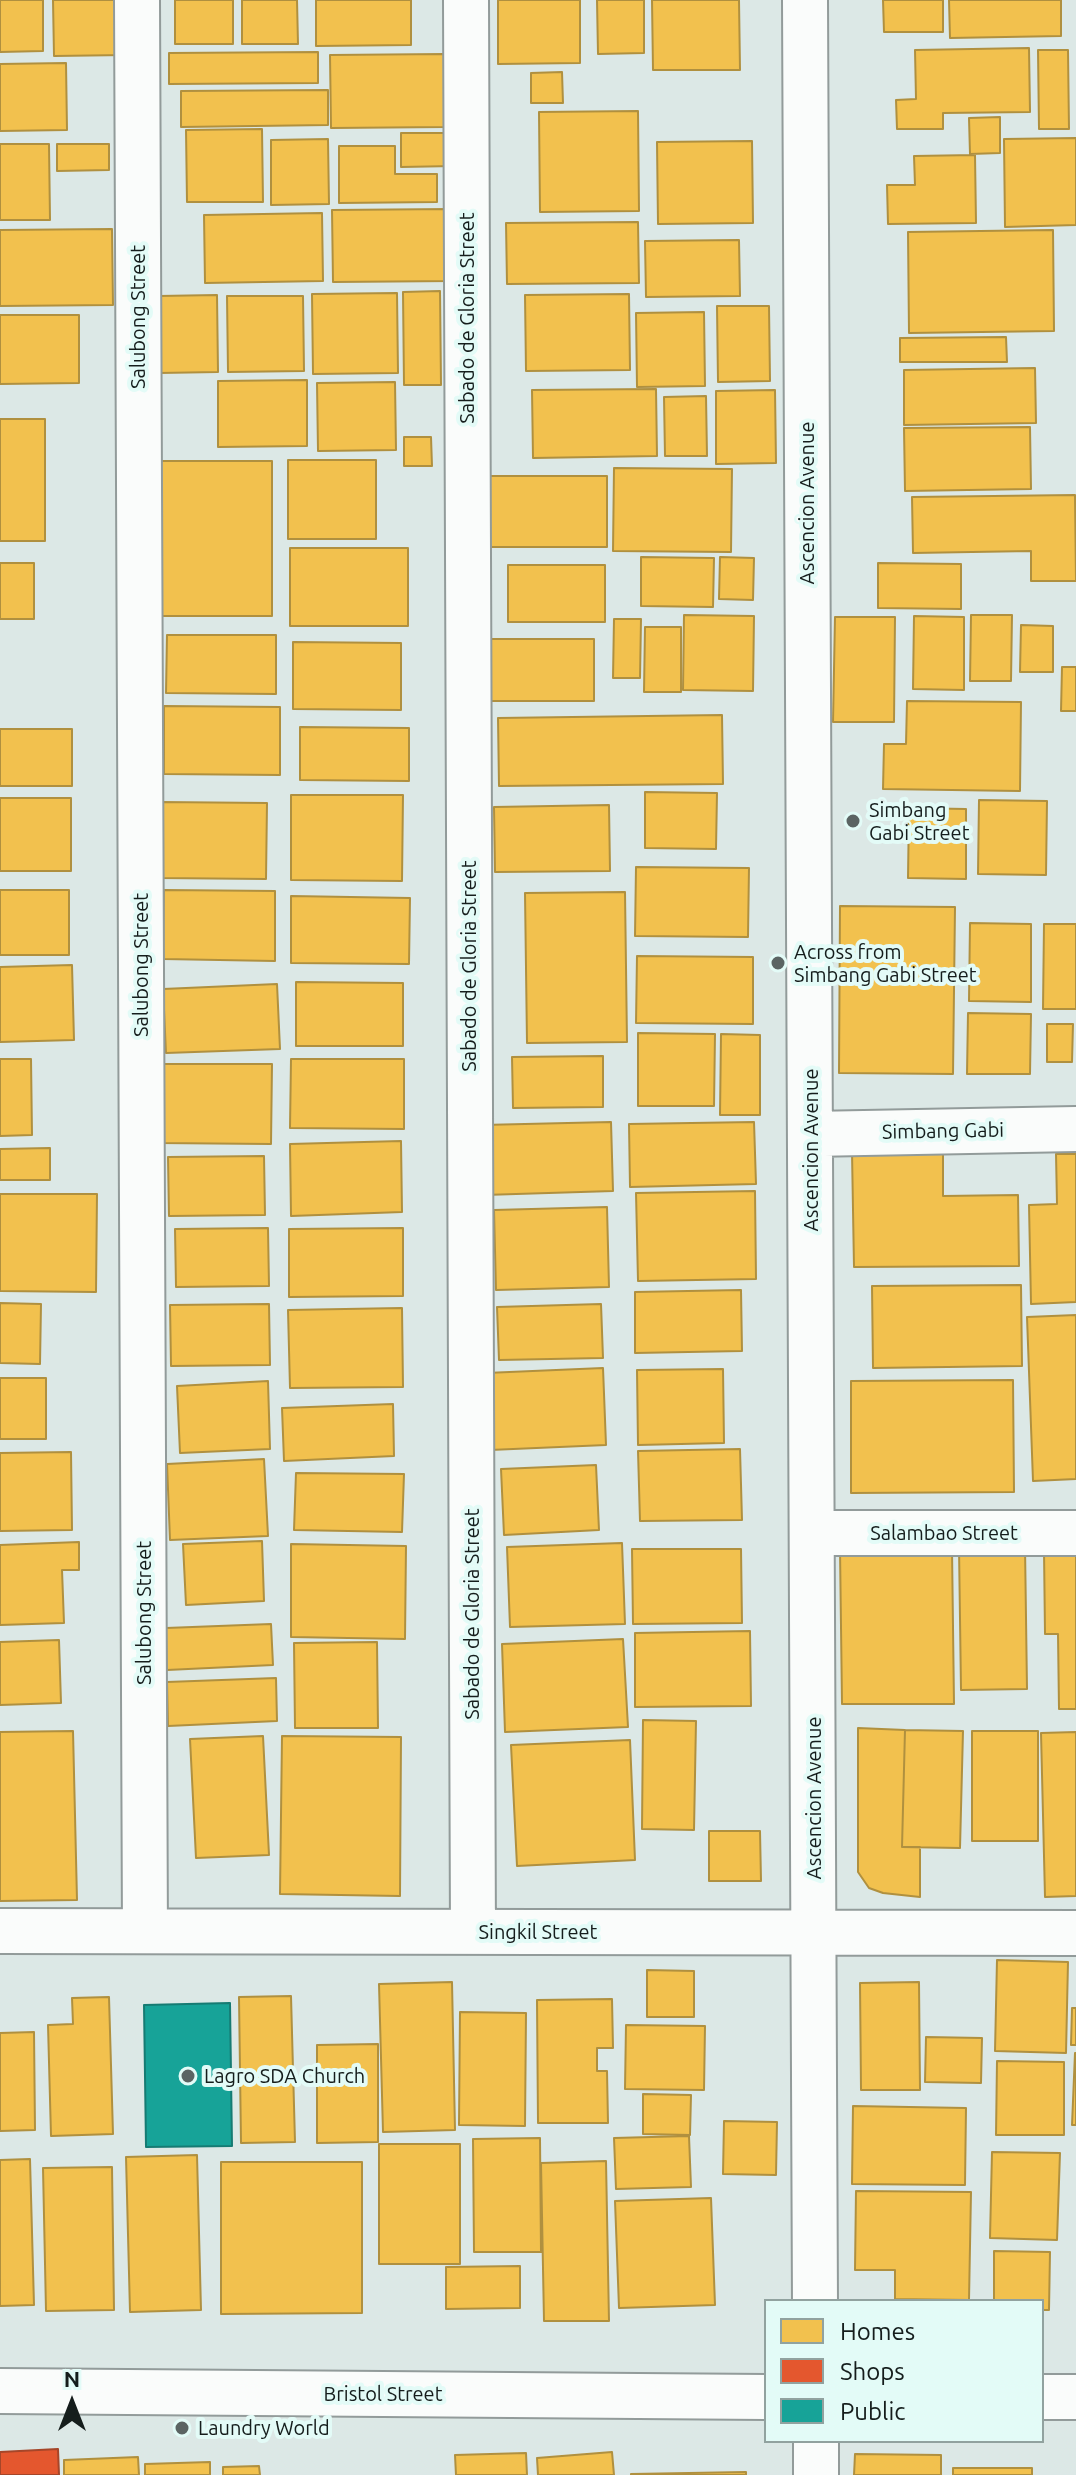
<!DOCTYPE html>
<html>
<head>
<meta charset="utf-8">
<style>
  body { margin:0 }
  #map { position:relative; width:1076px; height:2475px; overflow:hidden; background:#dce8e6; font-family:Ubuntu,sans-serif }
  canvas { display:block }
  .legend { position:absolute; left:764px; top:2299px; width:280px; height:144px; box-sizing:border-box; background:#e3fbf7; border:2px solid #91a29f; margin:0; padding:10px 14px; list-style:none; font-size:24px; color:#151d1c }
  .legend li { display:flex; align-items:center; gap:16px; height:40px }
  .legend b { width:40px; border:2px solid #91a29f }
  .north { position:absolute; left:32px; top:2363px; width:80px; height:80px; -webkit-text-stroke:6px #e3fbf7; paint-order:stroke; rotate:0deg; font-size:22px; font-weight:700; line-height:32px; text-align:center; color:#151d1c }
  .north::after { content:''; display:block; margin:auto; width:28px; height:36px; background:#151d1c; clip-path:polygon(50% 0,100% 100%,50% 72%,0 100%) }
</style>
</head>
<body>
<div id="map">
<canvas width="1076" height="2475"></canvas>
<ul class="legend">
<li><b style="height:22px;background:#f2c14e"></b>Homes</li>
<li><b style="height:22px;background:#e4572e"></b>Shops</li>
<li><b style="height:22px;background:#17a398"></b>Public</li>
</ul>
<div class="north">N</div>
</div>
<script>
const context = document.querySelector('canvas').getContext('2d');
context.lineJoin = 'round';
function paint(path, color) {
  context.fillStyle = color;
  context.fill(path, 'evenodd');
}
function stroke(path, color, width, dash) {
  context.strokeStyle = color;
  context.lineWidth = width;
  context.lineCap = dash ? 'butt' : 'round';
  context.setLineDash(dash || []);
  context.stroke(path);
}
function drawText(font, color, halo, rows, align = 'center') {
  context.font = font + ' Ubuntu,sans-serif';
  context.lineWidth = 8;
  context.setLineDash([]);
  context.textBaseline = 'middle';
  context.strokeStyle = halo;
  context.fillStyle = color;
  for (const [text, x, y, turn = 0] of rows) {
    context.save();
    context.translate(x, y);
    context.rotate((+turn || 0) * Math.PI / 180);
    context.textAlign = isNaN(turn) ? turn : align;
    if (halo) context.strokeText(text, 0, 0);
    context.fillText(text, 0, 0);
    context.restore();
  }
}
const homes = new Path2D(`
  M0,0h43v51l-43,1z
  M53,0h73v55l-72,1z
  M175,0h58v44h-58z
  M242,0h55l1,44h-56z
  M316,0h95v45l-95,1z
  M498,0h82v63l-82,1z
  M597,0h47v53l-46,1z
  M652,0h87l1,70h-87z
  M883,0h60v32h-59z
  M949,0h112v36l-111,2z
  M1029,48l1,64 -87,1v16h-46l-1,-29 20,-1 -1,-49z
  M1038,50h30l1,79h-30z
  M318,52v31l-149,1v-31z
  M445,54l1,73 -115,1 -1,-73z
  M66,63l1,67 -67,1v-67z
  M562,72l1,31h-32v-30z
  M328,90v35l-147,2v-36z
  M638,111l1,100 -99,1 -1,-100z
  M1000,117v36l-30,1 -1,-36z
  M262,129l1,73h-76l-1,-72z
  M401,133h53v33l-53,1z
  M1076,138v87l-71,2 -1,-88z
  M328,139l1,65 -58,1v-65z
  M752,141l1,82 -95,1 -1,-82z
  M0,144h49l1,76h-50z
  M57,144h52v26l-52,1z
  M339,146h56v28h42v28l-98,1z
  M975,155l1,68 -88,1 -1,-39h28l-1,-29z
  M452,209l1,72 -120,1 -1,-72z
  M322,213l1,68 -118,2 -1,-68z
  M638,222l1,61 -132,1 -1,-61z
  M112,229l1,76 -113,1v-76z
  M1053,230l1,101 -145,2 -1,-101z
  M739,240l1,56 -94,1 -1,-56z
  M440,291l1,94h-37l-1,-93z
  M397,293l1,80 -85,1 -1,-80z
  M629,294l1,76 -104,1 -1,-76z
  M217,295l1,77 -59,1v-77z
  M227,296h76l1,75 -76,1z
  M717,306h52l1,75 -52,1z
  M704,312l1,74 -68,1 -1,-74z
  M0,315h79v68l-79,1z
  M1006,337l1,25h-107v-24z
  M1035,368l1,55 -132,2v-55z
  M307,380v66l-89,1v-66z
  M395,382l1,68 -78,1 -1,-68z
  M656,389l1,67 -124,2 -1,-68z
  M775,390l1,73 -60,1v-73z
  M706,396l1,60h-42l-1,-59z
  M0,419h45v122h-45z
  M1030,427l1,62 -126,2 -1,-63z
  M404,437h27l1,29h-28z
  M288,460h88v79h-88z
  M158,461h114v155h-114z
  M614,468l118,1 -1,83 -118,-1z
  M487,476h120v71h-120z
  M1075,495l1,86h-45v-30l-118,2 -1,-56z
  M290,548h118v78h-118z
  M641,557l73,1 -1,49 -72,-1z
  M720,557l34,1 -1,42 -34,-1z
  M0,563h34v56h-34z
  M878,563l83,1v45l-83,-1z
  M508,565h97v57h-97z
  M684,615l70,1 -1,75 -70,-1z
  M971,615h41l-1,66h-41z
  M914,616l50,1v73l-51,-1z
  M835,617h60l-1,105h-61z
  M614,619h27l-1,59h-27z
  M1021,625l32,1v46h-33z
  M645,627h36v65h-37z
  M167,635h109v59l-110,-1z
  M481,639h113v62h-113z
  M293,642l108,1v67l-108,-1z
  M1062,667h14v44h-15z
  M907,701l114,1 -1,89 -137,-2 1,-45h22z
  M164,706l116,1v68l-116,-1z
  M722,715l1,69 -224,2 -1,-68z
  M300,727l109,1v53l-109,-1z
  M0,729h72v57h-72z
  M645,792l72,1 -1,56 -71,-1z
  M291,795h112l-1,86 -111,-1z
  M0,798h71v73h-71z
  M979,800l68,1 -1,74 -68,-1z
  M160,802l107,1 -1,76 -107,-1z
  M609,805l1,66 -115,1 -1,-65z
  M909,808l57,1v70l-58,-1z
  M636,867l113,1 -1,69 -113,-1z
  M0,890h69v65h-69z
  M164,890l111,1v70l-112,-2z
  M625,892l2,150 -100,1 -2,-150z
  M291,896l119,2 -1,66 -118,-1z
  M840,906l115,1 -2,167 -114,-1z
  M970,923l61,1v78l-62,-1z
  M1044,924h32v85h-33z
  M637,956l116,1v67l-117,-1z
  M72,965l2,75 -74,2v-75z
  M296,982l107,1v63h-107z
  M277,984l3,65 -114,4 -3,-64z
  M968,1013l63,1 -1,60h-63z
  M1047,1024h26l-1,38h-25z
  M638,1033l77,1 -1,72h-76z
  M721,1034l39,1v80h-40z
  M603,1056v51l-90,1 -1,-51z
  M0,1059h31l1,76 -32,1z
  M291,1059h113v70l-114,-1z
  M159,1064h113l-1,80 -113,-1z
  M611,1122l2,69 -129,4 -2,-70z
  M754,1122l2,62 -126,3 -1,-63z
  M401,1141l1,71 -111,4 -1,-72z
  M50,1148v32h-50v-31z
  M943,1151v45l75,-1 1,71 -165,1 -2,-115z
  M1056,1154h20v148l-45,2 -2,-99 28,-1z
  M264,1156l1,59 -96,1 -1,-59z
  M755,1191l1,88 -118,2 -2,-88z
  M0,1194h97l-1,98 -96,-1z
  M607,1207l2,80 -113,3 -2,-80z
  M268,1228l1,58 -93,1 -1,-58z
  M403,1228v68l-114,1v-68z
  M1021,1285l1,81 -149,2 -1,-82z
  M741,1290l1,61 -107,2v-61z
  M0,1303l41,1 -1,60 -40,-1z
  M269,1304l1,61 -99,1 -1,-61z
  M601,1304l2,54 -104,2 -2,-53z
  M402,1308l1,79 -113,1 -2,-78z
  M1076,1315v164l-43,2 -6,-164z
  M603,1368l3,77 -116,5 -4,-77z
  M723,1369l1,74 -86,2 -1,-75z
  M0,1378h46v61h-46z
  M1013,1380l1,112 -163,1v-112z
  M268,1381l2,68 -90,4 -3,-67z
  M393,1404l1,52 -110,5 -2,-53z
  M740,1449l2,71 -102,1 -2,-70z
  M71,1452l1,78 -72,1v-78z
  M264,1459l4,77 -98,4 -3,-76z
  M596,1465l3,65 -95,5 -3,-66z
  M296,1473l108,1 -2,58 -108,-2z
  M262,1541l2,60 -78,4 -3,-61z
  M79,1542v28h-17l2,53 -64,2v-80z
  M622,1543l3,81 -115,3 -3,-80z
  M291,1544l115,2 -1,93 -114,-2z
  M1025,1546l2,143 -66,1 -2,-143z
  M632,1549h109l1,74 -109,1z
  M840,1549h112l2,155h-112z
  M1044,1550h32v159h-17l-1,-75h-13z
  M271,1624l2,41 -106,5 -1,-42z
  M750,1631l1,75 -116,1v-74z
  M623,1639l5,88 -123,5 -3,-88z
  M59,1640l2,63 -61,2v-63z
  M377,1642l1,86h-83l-1,-85z
  M276,1678l1,43 -109,5 -1,-44z
  M643,1720l53,1 -2,109 -52,-1z
  M858,1728l47,2 -3,117h18v50l-37,-4 -14,-5 -11,-16z
  M905,1730l58,1 -3,117 -58,-1z
  M73,1731l4,169 -77,1v-169z
  M972,1731h66v110h-66z
  M1076,1732v164l-31,1 -4,-164z
  M263,1736l6,119 -73,3 -6,-119z
  M282,1736l119,1 -1,159 -120,-2z
  M630,1740l5,120 -118,6 -6,-121z
  M709,1831h51l1,50h-52z
  M997,1960l71,2 -2,91 -71,-2z
  M647,1970l47,1v46h-47z
  M452,1982l3,148 -72,2 -4,-148z
  M919,1982l1,108h-59l-1,-107z
  M291,1996l4,146 -54,1 -2,-146z
  M109,1997l4,137 -62,2 -3,-111 25,-1 -1,-26z
  M612,1999l1,49h-16v23h10l1,52h-70l-1,-123z
  M1072,2008h4v37h-5z
  M460,2012l66,1 -1,113 -66,-1z
  M626,2025l79,1 -1,64 -79,-1z
  M34,2032l1,98 -35,1v-98z
  M926,2037l56,1 -1,45 -56,-1z
  M378,2044v98l-61,1v-98z
  M1075,2053h1v72h-4z
  M997,2061l67,1v73h-68z
  M643,2094l48,1 -1,40 -47,-1z
  M853,2106l113,2 -1,77 -113,-1z
  M724,2121l53,1 -1,53 -53,-1z
  M689,2136l2,51 -75,2 -2,-51z
  M540,2138l1,114h-67l-1,-113z
  M379,2144h81v120h-81z
  M992,2152l68,1 -3,87 -67,-2z
  M197,2155l4,155 -71,2 -4,-155z
  M30,2159l4,146 -34,1v-146z
  M606,2161l3,160h-65l-3,-158z
  M221,2162h141v151l-141,1z
  M112,2167l2,143 -68,1 -3,-143z
  M856,2191l115,1 -2,108 -74,-1v-29h-40z
  M711,2198l4,107 -96,3 -4,-107z
  M994,2251l56,1 -1,58h-7v-9h-48z
  M520,2266v42l-74,1v-42z
  M612,2452l2,23h-76l-1,-17z
  M526,2453l1,22h-71l-1,-20z
  M855,2454l86,1v20h-87z
  M138,2457l1,18h-75v-15z
  M210,2462v13h-65v-11z
  M259,2466l1,9h-37v-8z
  M953,2468h79v7h-79z
  M746,2472v3h-115v-1z`);
paint(homes, '#f2c14e');
stroke(homes, '#b0903f', 2);
const shops = new Path2D(`
  M58,2449l1,26h-59v-23z`);
paint(shops, '#e4572e');
stroke(shops, '#a64629', 2);
const public = new Path2D(`
  M230,2003l2,143 -86,1 -2,-142z`);
paint(public, '#17a398');
stroke(public, '#167b73', 2);
const minor = new Path2D(`
  M137,0l8,1931
  M466,0l7,1932
  M805,0l10,2301
  M811,1134l265,-5
  M812,1533h264
  M0,1931l1076,2
  M0,2391l766,6
  M1042,2397h34
  M816,2441v34`);
stroke(minor, '#929b9a', 48);
stroke(minor, '#fafcfb', 44);
for (const [x, y, r, color] of [
  [853,821,8,"#5b6463"],
  [778,963,8,"#5b6463"],
  [188,2076,8,"#5b6463"],
  [182,2428,8,"#5b6463"]
]) {
  const dot = new Path2D();
  dot.arc(x, y, r, 0, 2 * Math.PI);
  context.fillStyle = color;
  context.fill(dot);
  stroke(dot, '#e3fbf7', 3);
}
drawText('20px', '#151d1c', '#e3fbf7', [
  ["Salubong Street",138,317,-90],
  ["Sabado de Gloria Street",467,318,-90],
  ["Ascencion Avenue",807,503,-90],
  ["Salubong Street",141,965,-90],
  ["Sabado de Gloria Street",469,966,-90],
  ["Simbang Gabi",943,1131,-1],
  ["Ascencion Avenue",811,1150,-90],
  ["Salambao Street",944,1533],
  ["Salubong Street",144,1613,-90],
  ["Sabado de Gloria Street",472,1614,-90],
  ["Ascencion Avenue",814,1798,-90],
  ["Singkil Street",538,1932],
  ["Bristol Street",383,2394]
]);
drawText('20px', '#151d1c', '#e3fbf7', [
  ["Simbang",869,810],
  ["Gabi Street",869,833],
  ["Across from",794,952],
  ["Simbang Gabi Street",794,975],
  ["Lagro SDA Church",204,2076],
  ["Laundry World",198,2428]
], 'left');
</script>
</body>
</html>
